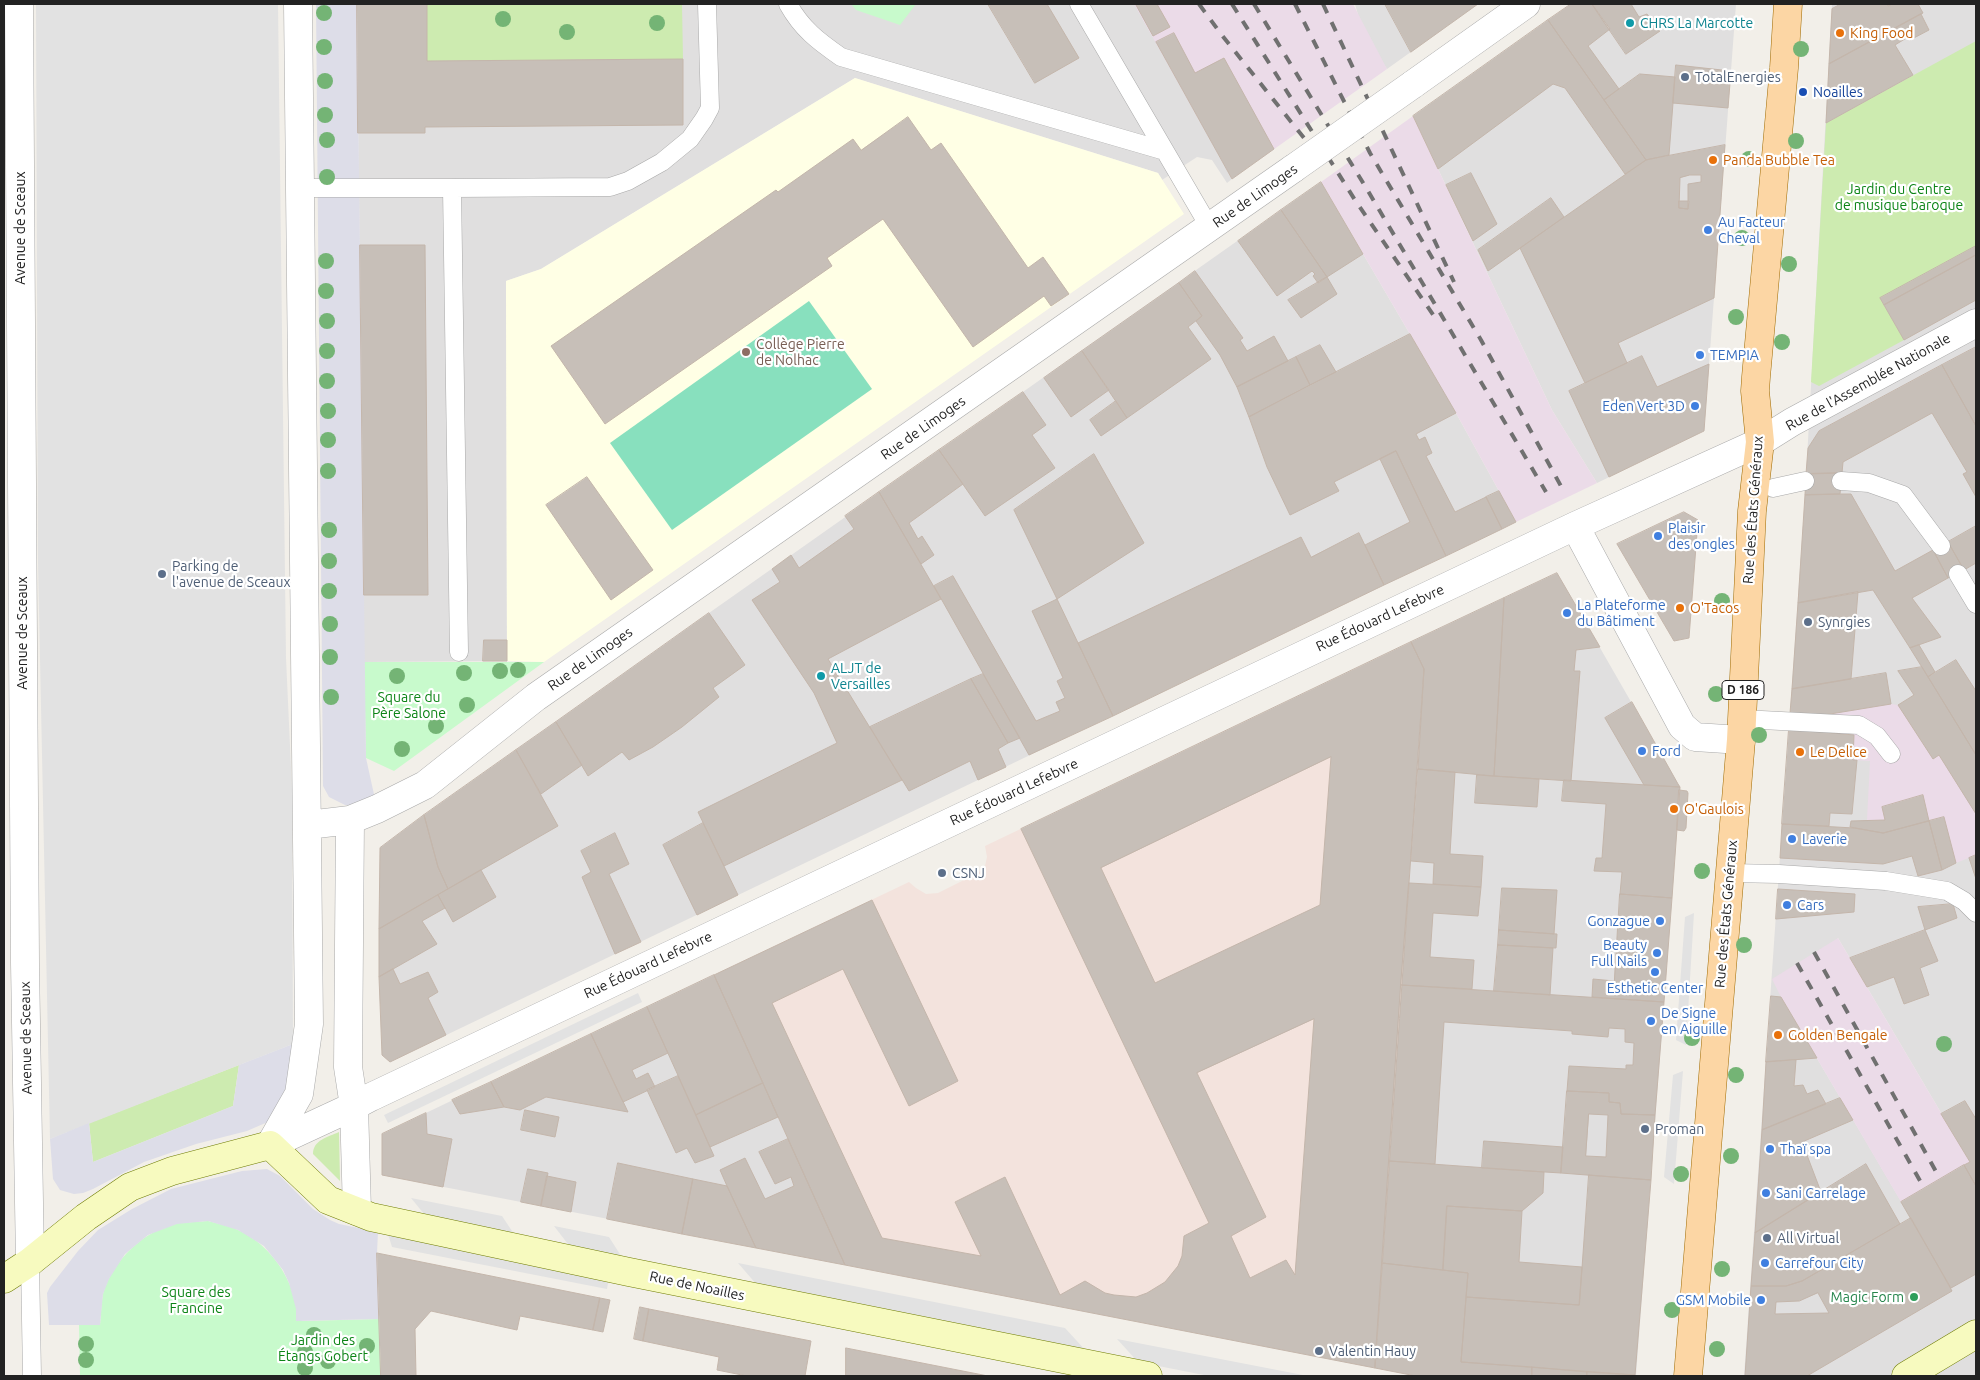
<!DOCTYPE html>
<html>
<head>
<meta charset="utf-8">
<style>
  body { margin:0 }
  #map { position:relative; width:1980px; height:1380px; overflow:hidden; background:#f2efe9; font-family:Ubuntu,sans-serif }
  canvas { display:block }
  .frame { position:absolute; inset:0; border:5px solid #222; pointer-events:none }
</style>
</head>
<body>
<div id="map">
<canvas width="1980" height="1380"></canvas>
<div class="frame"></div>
</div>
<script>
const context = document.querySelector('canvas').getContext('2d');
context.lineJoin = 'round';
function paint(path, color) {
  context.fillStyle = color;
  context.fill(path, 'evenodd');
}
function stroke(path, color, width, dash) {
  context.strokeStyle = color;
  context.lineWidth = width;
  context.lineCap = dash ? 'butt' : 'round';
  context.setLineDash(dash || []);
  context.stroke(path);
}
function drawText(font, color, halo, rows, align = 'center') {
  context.font = font + ' Ubuntu,sans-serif';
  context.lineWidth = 4.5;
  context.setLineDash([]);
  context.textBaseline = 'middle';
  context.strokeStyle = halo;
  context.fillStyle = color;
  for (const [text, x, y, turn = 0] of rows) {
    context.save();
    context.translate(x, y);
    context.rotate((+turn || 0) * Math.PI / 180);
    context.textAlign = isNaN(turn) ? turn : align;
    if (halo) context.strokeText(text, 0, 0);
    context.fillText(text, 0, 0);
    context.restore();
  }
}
paint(new Path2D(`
  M357,4h778l97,175 -5,4 -15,-23 -15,-3 -35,23 -4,-7 -303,-95 -314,191 -35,12 1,380 -143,1z
  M1355,4h123l-91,65 -24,-36z
  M1571,4h165l-32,427 -107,52 -45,-73 -139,-294z
  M1832,4h144v1372h-232l61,-881zM1838,938l132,224 -69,39 -120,-204z
  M1321,182l135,231 60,109 -1126,540 -8,-7 -2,-207 44,-33 285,-202z
  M1557,573l123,214v3l7,1 1,2 -2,35 -2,3 -7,-1 -41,546h-220l-41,-8 49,-699 -13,-27z
  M714,975l131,290 -463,-90v-41z`), '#e0dfdf');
paint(new Path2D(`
  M1134,4h219l34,65 -155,110z
  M1413,116l139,294 45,73 -81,39 -60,-109 -135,-231z
  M1891,704l7,1 35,54 6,-4 37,59v41l-20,8 -12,-46 -15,4 -6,-26 -41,12 3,13h-18l3,-59 -17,-1 1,-25 -65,-6 35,-14z
  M1838,938l132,224 -69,40 -120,-205 -9,-18z`), '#ebdbe8');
paint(new Path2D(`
  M855,78l303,95 26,41 -640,448 -37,-1 -1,-380 35,-12z`), '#ffffe5');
paint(new Path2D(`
  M1411,642l13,27 -49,699 -530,-103 -131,-290 195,-93 7,6 10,6 12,-1 40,-20 7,-7 2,-9 -2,-11z`), '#f3e3dd');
paint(new Path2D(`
  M427,4h255l1,55 -256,2z
  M1976,41v205l-96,52 24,42 -85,46 -8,-4 15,-259z
  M239,1065l-6,41 -140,56 -4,-39z
  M339,1132l1,49 -27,-27c0,-14 15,-17 26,-22z`), '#cdebb0');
paint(new Path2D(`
  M851,4h65l-16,21 -44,-15z
  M364,662h180l-150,109 -28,-13z
  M208,1221c10,3 21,4 30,9 21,9 41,30 50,51 7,13 8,27 14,40l77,-2 2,57h-301l-1,-51h21c1,-10 1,-21 3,-31 9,-33 41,-64 75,-71 9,-1 20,-1 30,-2z`), '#c8facc');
paint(new Path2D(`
  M809,301l63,88 -200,141 -62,-87z`), '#88e0be');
paint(new Path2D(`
  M36,4h242l8,654 6,132 1,254 -243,95 -12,-577z
  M1694,913l-8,132 -10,-5 9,-123z
  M638,993l4,9 -254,121 -4,-8z
  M1683,1071l-9,113 -10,-7 9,-102z
  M411,1198l91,18 14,21 -87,-17z
  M554,1226l55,11 14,22 -52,-11z
  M388,1234l221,43 -2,12 -215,-42z
  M738,1263l327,65 22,24 -330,-67z
  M1117,1339l186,36 1,1h-95l-71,-14z`), '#e2e2e2');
paint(new Path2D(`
  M316,4h41l9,754 9,41 -13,7 -17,-1 -16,-8 -6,-11z
  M293,1044l-5,47 -18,30 -23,10 -51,13 -52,18 -51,27 -10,4 -9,1 -14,-4 -7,-11 -3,-40 39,-16 4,39 140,-56 6,-41z
  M267,1169l13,7 33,33 17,11 9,4 39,8 -1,21 2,66 -83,2v-12l-7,-26 -6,-13 -19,-24 -26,-16 -30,-9 -31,3 -29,11 -23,19 -16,25 -6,15 -3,31h-51l-2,-32 3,-6 28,-36 20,-21 34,-21 39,-20 71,-18z`), '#dddde8');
const building = new Path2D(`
  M357,4h70v57l256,-2v66l-258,2v6h-67z
  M988,4h59l32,54 -44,25z
  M1139,4h18l13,23 -17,9 -17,-31z
  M1385,4h93l-67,48z
  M1571,4h21l18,25 -22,17 31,43 -15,11 -56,-80z
  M1592,4h39l8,13 8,-3 13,17 -34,23z
  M1841,4h46l1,2 4,-2h26l5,9 -94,51 3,-55z
  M1921,14l8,16 -19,10 -2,-3 -13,8 18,30 -87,48 3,-59z
  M1548,20l98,140 -21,14 -60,-86 -12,-4 -115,85 -25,-53z
  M1174,33l21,40 29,-15 50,91 -42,30 -76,-137z
  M1676,65l55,6 -3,37 -55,-5z
  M1640,74l35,3 -6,78 -23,5 -42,-60z
  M908,117l23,33 10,-7 87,125 15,-11 26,37 -18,12 -7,-10 -71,51 -90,-128 -56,39 5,8 -227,158 -54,-78 225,-156 2,2 75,-53 8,11z
  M1725,145l-11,153 -96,45 9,20 -42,20 -65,-135 126,-88zM1690,175h11v7l-13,2v25l-9,-1 1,-30z
  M1471,173l26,51 -24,17 -27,-56z
  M1321,182l42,72 -36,23 -46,-67z
  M1551,198l13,19 -76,54 -10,-21z
  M1679,201h10l-1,8 -9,-1z
  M1281,210l46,67 -9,6 -5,-7 2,-2 -3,-3 -35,25 -39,-55z
  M360,245h65l3,350h-64z
  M1976,246v9l-92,50 -4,-7z
  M1976,255v45l-72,40 -20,-35z
  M1195,271l48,67 -3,2 7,11 27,-15 14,25 -51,26 -17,-32 -24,-34 6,-5 -23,-33z
  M1327,277l10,17 -36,24 -13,-18z
  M1179,283l23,33 -14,11 23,32 -84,59 -45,-67z
  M1410,334l46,79 -40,21 3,6 6,-3 7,16 -6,3 29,56 31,-15 16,32 -56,27 -50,-105 -62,31 5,9 -49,24 -23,-48 -18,-50z
  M1320,345l16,27 -26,13 -14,-28z
  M1976,347v79l-34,-61z
  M1082,351l27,39 -38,27 -27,-39z
  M1642,356l15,31 52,-23 -5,67 -95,46 -40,-86z
  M1296,357l14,28 -61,32 -12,-30z
  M1942,365l34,61v71l-13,-23 4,-2 -35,-59 -89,49 -1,11 -36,1 2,-26 11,-17z
  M1023,392l23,33 -14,10 23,33 -70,48 -46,-66z
  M1116,401l11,17 -26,18 -11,-16z
  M939,450l24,34 -54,39 9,16 4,-3 12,19 -13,9 -42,-72z
  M1396,451l50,105 -62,29 -19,-40 45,-23 -30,-63z
  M1094,454l50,89 -87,56 -43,-89z
  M1842,473l-2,21 -35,1 1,-21z
  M587,477l66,93 -42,30 -65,-95z
  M1499,491l17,31 -14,7 -16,-32z
  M879,492l62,107 -113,60 74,121 -178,86 -26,-54 139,-69 -23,-50 -62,-93 28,-18 -8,-13 19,-14 8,13 55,-39 -9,-13z
  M1840,494h11l44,77 38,-21 15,28 -36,20 29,39 -31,11 -37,-58 -75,13 7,-108z
  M1684,512l14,8 -9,118 -15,3 -57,-97z
  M1976,526v37l-12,7 -16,-28z
  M1359,533l25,52 -271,131 -35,-73 223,-106 10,20z
  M1948,542l16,28 -16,8 -15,-28z
  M1557,573l43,74 -24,3 -2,21h6l-9,110 -77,-5 10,-178z
  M953,576l83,145 24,-10 -4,-9 9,-4 -8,-17 6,-3 -31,-67 25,-12 56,117 -84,39 -95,-169z
  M1858,592l-7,87 -59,10 6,-86z
  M1504,598l-10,178 -76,-7 6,-100 -13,-27z
  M709,613l36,52 -32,23 6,9 -37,30 -29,20 -24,13 -7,-8 -34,24 -32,-54z
  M484,640h23v21h-24z
  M1411,642l13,27 -49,699 -530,-103 -131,-290 158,-75 86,181 -49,25 -66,-137 -71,34 110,235 99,18 -26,-54 50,-25 55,118 25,-14 20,12 9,2 22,2 11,-4 18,-11 13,-16 4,-10 2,-20 25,-13 -188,-394zM1331,757l-11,148 -165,78 -54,-115zM1314,1019l-19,256 -9,-15 -36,18 -19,-42 35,-19 -69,-144z
  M1919,645l16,27 -7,5 -18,-29z
  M1956,660l20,31v64l-48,-78z
  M1922,667l54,88v59l-37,-59 -6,4 -35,-54 16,-10 -16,-24z
  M1886,673l5,31 -67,11 -34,-2 2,-24z
  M983,674l37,64 -12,5 -37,-64z
  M971,679l37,64 -10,6 8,18 -28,13 -8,-19 -61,30 -39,-64z
  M1632,702l46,82 2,3 -36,-2 -39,-67z
  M556,722l26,43 -41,29 -25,-44z
  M1789,729l65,6 -1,25h4l-5,54 -22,-1 -1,13 -47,-2z
  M516,750l42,76 -110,63 -10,-22 -14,-52z
  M1418,769l37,3 -5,82 33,2 -2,31 -48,-3 1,-21 -23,-2z
  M1477,775l62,4 -2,28 -62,-4z
  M1564,780l116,7 -8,111 -52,-4 2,-22 -28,-1 2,-13h6l4,-54 -44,-3z
  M1679,790l8,1 1,2 -2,35 -2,3 -7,-1z
  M1923,795l6,26 -46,12 -33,-6 1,-6 34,-1 -3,-13z
  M424,815l14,52 10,22 -69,40 1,-81z
  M1944,817l12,46 -14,7 -13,-49z
  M1929,821l13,49 -24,6 -6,-20 -29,8 -103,-6 2,-34 72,4 29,5z
  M703,823l35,72 -41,20 -34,-70z
  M615,833l14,31 -20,10 32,68 -26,12 -33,-77 9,-5 -10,-21z
  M1976,855v24l-7,-21z
  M481,870l15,27 -43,25 -15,-27z
  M1409,883l72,4 -3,29 -45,-3 -3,44 44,3 -2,29 -71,-4z
  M1502,888l55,2 -3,44 -55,-4z
  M1778,889l77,5 -1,18 -78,7z
  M1620,894l52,4 -8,104 -72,-5 1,-18 21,2z
  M438,895l7,13 -23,13 15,23 -58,33v-48z
  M1953,904l4,14 -32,12 -7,-23z
  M1499,930l58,4 -1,14 -58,-3z
  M1925,930l13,31 -18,7 9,27 -25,9 -10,-27 -27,10 -17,-29z
  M1498,945l55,3 -3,47 -56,-4z
  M393,969l7,15 28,-12 10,20 -10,6 18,37 -56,27 -8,-7 -3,-78z
  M714,975l49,108 -67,32 -49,-108z
  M1401,985l263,17 -9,113 -34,-1 -1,-11 -11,-1v-9l-42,-2 2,-25 57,3v-4h7l1,-22 -9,-1v-13l-16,-1 -1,9 -36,-3v-3l-128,-9 -9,142 -46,-3z
  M1771,996l10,1 36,61 -51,4z
  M647,1007l21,46 -36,17 4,9 12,-6 7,14 -32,15 -32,-68z
  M591,1034l37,78 -82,-15 -26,13 -16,-3 -13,-25z
  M1796,1060l-2,26 9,-1 4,9 11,-4 8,14 -64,26 4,-68z
  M678,1076l36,80 -19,7 -8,-15 -11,5 -29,-63z
  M491,1082l13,25 -44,7 -8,-14z
  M763,1083l15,34 -68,30 -14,-32z
  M1567,1091l42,2v9l11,1 1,11 34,1 -4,65 -90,-7zM1589,1114l19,1 -2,42 -20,-1z
  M1840,1098l13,22 -51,22 19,50 -66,41 7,-103z
  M1965,1101l11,18v67l-12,-21 6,-3 -29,-48z
  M525,1110l34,7 -4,20 -34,-7z
  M426,1113l1,21 25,5 -9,48 -61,-12v-41z
  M788,1139l57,126 -89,-17 -29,-62 -7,-16 25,-12 20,41 29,-13 -3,-9 -16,7 -16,-32z
  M1484,1141l79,6 -2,26 -79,-5z
  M1389,1161l155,11 -1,21 -21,18 -75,-5 -4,64 -61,-7z
  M618,1163l75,16 -11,55 -75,-15z
  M1866,1164l34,60 -98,57 -16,5h-35l4,-53z
  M1964,1165l12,21v88l-25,14 -50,-86z
  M528,1169l20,4 -7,33 -20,-4z
  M1589,1175l62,5 -16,195 -174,-13 5,-65 113,8z
  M547,1176l29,6 -5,30 -30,-6z
  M693,1179l34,7 29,62 -74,-14z
  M1447,1206l75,5 -3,51 63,5 -3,38 -113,-8 2,-24 -25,-3z
  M1911,1218l41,73 -145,85h-62l6,-90h35l16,-5zM1818,1293l11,20 -54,1 1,-12 23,-1z
  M377,1253l223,45 -7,32 -73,-14 -3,14 -86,-19 -16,18 1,47h-35z
  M1382,1263l86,10 -7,89 71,5v9h-116l-41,-8z
  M600,1298l10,2 -7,32 -10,-2z
  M640,1307l9,2 -6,32 -9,-2z
  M649,1309l162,32 -6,35h-58l-30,-6 2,-13 -76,-16z
  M846,1348l142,28h-142z
  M1532,1367l55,5v4h-55z
  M1587,1372l48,3v1h-48z`);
paint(building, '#c7bfb8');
stroke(building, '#c4b6ab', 1);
const lane = new Path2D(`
  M788,4c14,25 30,37 53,53l324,94
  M1079,4l131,224
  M299,188h153
  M1841,481l28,2 34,12 38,51
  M1773,488l32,-7
  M1958,574l18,30
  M459,652l-7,-464 158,-1 18,-6 34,-19 28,-23 14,-20 6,-11 -3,-104
  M1742,719l117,6 18,11 14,18
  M1730,873l49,1 107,7 61,10 17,10 12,12
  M30,1262l2,114`);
const street = new Path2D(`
  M19,4l6,959 5,299
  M1412,85l114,-81
  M1575,526l107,200 13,11 46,3
  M350,820l-2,247 6,39 3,105
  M308,825l42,-5 27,-11 48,-24 111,-88 758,-529
  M270,1145l84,-39 17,-9 1204,-571 185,-84 32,-20 184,-99
  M270,1145l29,-51 10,-70 -11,-1020`);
const secondary = new Path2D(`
  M4,1279l26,-17 56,-45 44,-30 42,-16 98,-26 58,55 43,17 258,55 519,104
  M1906,1376l70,-42`);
const primary = new Path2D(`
  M1688,1376l53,-636 11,-229 8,-69 -5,-51 1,-14 28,-309 4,-64`);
stroke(lane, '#a9a9a9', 19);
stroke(street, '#a9a9a9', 29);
stroke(secondary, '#707d05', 29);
stroke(primary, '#a06b00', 29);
stroke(lane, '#fff', 18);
stroke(street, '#fff', 28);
stroke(secondary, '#f7fabf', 28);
stroke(primary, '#fcd6a4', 28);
stroke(new Path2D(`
  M1199,4l22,30 103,129
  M1232,4l123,196 79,116
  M1254,4l114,187 178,301
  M1295,4l75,149 111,187 81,148
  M1323,4l131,278
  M1814,952l125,225
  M1797,963l126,223`), '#707070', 4, [10, 10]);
const streetBridge = new Path2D(`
  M1294,168l118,-83`);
stroke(streetBridge, '#a9a9a9', 29, []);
stroke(streetBridge, '#fff', 28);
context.fillStyle = '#74b475';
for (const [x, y] of [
  [324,13],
  [503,19],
  [657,23],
  [567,32],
  [324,47],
  [1801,49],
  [325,81],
  [325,115],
  [327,140],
  [1796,141],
  [1749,159],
  [327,177],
  [1742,238],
  [326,261],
  [1789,264],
  [326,291],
  [1736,317],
  [327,321],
  [1782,342],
  [327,351],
  [327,381],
  [328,411],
  [328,440],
  [328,471],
  [329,530],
  [329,561],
  [329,591],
  [1722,601],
  [330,624],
  [330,657],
  [518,670],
  [500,671],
  [464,673],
  [397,676],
  [1716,694],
  [331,697],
  [467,705],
  [436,726],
  [1759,735],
  [402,749],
  [1702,871],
  [1744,945],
  [1692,1038],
  [1944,1044],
  [1736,1075],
  [1731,1156],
  [1681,1174],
  [1722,1269],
  [1672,1310],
  [314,1335],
  [86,1344],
  [367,1346],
  [1717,1349],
  [305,1352],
  [86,1360],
  [328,1361],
  [305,1368]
]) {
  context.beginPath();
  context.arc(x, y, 8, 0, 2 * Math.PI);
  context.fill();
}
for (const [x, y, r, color] of [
  [1630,23,5,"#0f9aa8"],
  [1840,33,5,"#e8710a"],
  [1685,77,5,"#5c6f8a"],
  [1803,92,5,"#1a4fb4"],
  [1713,160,5,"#e8710a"],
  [1708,230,5,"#3f7fe0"],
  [746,352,5,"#8d6e63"],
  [1700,355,5,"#3f7fe0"],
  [1695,406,5,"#3f7fe0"],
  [1658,536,5,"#3f7fe0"],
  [162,574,5,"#5c6f8a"],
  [1680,608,5,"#e8710a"],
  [1567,613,5,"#3f7fe0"],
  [1808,622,5,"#5c6f8a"],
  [821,676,5,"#0f9aa8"],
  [1642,751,5,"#3f7fe0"],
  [1800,752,5,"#e8710a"],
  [1674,809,5,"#e8710a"],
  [1792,839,5,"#3f7fe0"],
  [942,873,5,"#5c6f8a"],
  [1787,905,5,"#3f7fe0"],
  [1660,921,5,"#3f7fe0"],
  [1657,953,5,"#3f7fe0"],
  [1655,972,5,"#3f7fe0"],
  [1651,1021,5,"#3f7fe0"],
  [1778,1035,5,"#e8710a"],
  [1645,1129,5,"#5c6f8a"],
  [1770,1149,5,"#3f7fe0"],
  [1766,1193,5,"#3f7fe0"],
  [1767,1238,5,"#5c6f8a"],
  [1765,1263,5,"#3f7fe0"],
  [1914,1297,5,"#2e9e5b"],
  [1761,1300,5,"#3f7fe0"],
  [1319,1351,5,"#5c6f8a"]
]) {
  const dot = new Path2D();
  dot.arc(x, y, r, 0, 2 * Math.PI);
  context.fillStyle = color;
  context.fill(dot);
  stroke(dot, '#fff', 2);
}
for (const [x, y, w] of [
  [1743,690,42]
]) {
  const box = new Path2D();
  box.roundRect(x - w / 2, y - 9.5, w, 19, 4);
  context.fillStyle = '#fff';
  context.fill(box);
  stroke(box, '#222', 1);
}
drawText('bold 12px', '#222', null, [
  ["D 186",1743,690]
]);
drawText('14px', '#0d838f', '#fff', [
  ["CHRS La Marcotte",1640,23],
  ["ALJT de",831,668],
  ["Versailles",831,684]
], 'left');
drawText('14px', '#c56008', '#fff', [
  ["King Food",1850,33],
  ["Panda Bubble Tea",1723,160],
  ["O'Tacos",1690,608],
  ["Le Delice",1810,752],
  ["O'Gaulois",1684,809],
  ["Golden Bengale",1788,1035]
], 'left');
drawText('14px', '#4e5e75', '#fff', [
  ["TotalEnergies",1695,77],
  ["Parking de",172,566],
  ["l'avenue de Sceaux",172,582],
  ["Synrgies",1818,622],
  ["CSNJ",952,873],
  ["Proman",1655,1129],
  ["All Virtual",1777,1238],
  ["Valentin Hauy",1329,1351]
], 'left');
drawText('14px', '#164399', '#fff', [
  ["Noailles",1813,92]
], 'left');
drawText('14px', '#0c8416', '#fff', [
  ["Jardin du Centre",1899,189],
  ["de musique baroque",1899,205],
  ["Square du",409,697],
  ["Père Salone",409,713],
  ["Square des",196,1292],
  ["Francine",196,1308],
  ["Jardin des",323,1340],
  ["Étangs Gobert",323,1356]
]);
drawText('14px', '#222', '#fff', [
  ["Rue de Limoges",1255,196,-35],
  ["Avenue de Sceaux",20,228,-90],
  ["Rue de l'Assemblée Nationale",1868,382,-29],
  ["Rue de Limoges",923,428,-35],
  ["Rue des États Généraux",1753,510,-86],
  ["Rue Édouard Lefebvre",1380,618,-25],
  ["Avenue de Sceaux",22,633,-90],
  ["Rue de Limoges",590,659,-35],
  ["Rue Édouard Lefebvre",1014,792,-25],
  ["Rue des États Généraux",1726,914,-85],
  ["Rue Édouard Lefebvre",648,965,-25],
  ["Avenue de Sceaux",26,1038,-91],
  ["Rue de Noailles",697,1286,12]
]);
drawText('14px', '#366cbe', '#fff', [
  ["Au Facteur",1718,222],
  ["Cheval",1718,238],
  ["TEMPIA",1710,355],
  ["Eden Vert 3D",1685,406,"right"],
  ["Plaisir",1668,528],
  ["des ongles",1668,544],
  ["La Plateforme",1577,605],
  ["du Bâtiment",1577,621],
  ["Ford",1652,751],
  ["Laverie",1802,839],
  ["Cars",1797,905],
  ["Gonzague",1650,921,"right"],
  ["Beauty",1647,945,"right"],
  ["Full Nails",1647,961,"right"],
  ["Esthetic Center",1655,988,"center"],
  ["De Signe",1661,1013],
  ["en Aiguille",1661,1029],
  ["Thaï spa",1780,1149],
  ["Sani Carrelage",1776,1193],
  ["Carrefour City",1775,1263],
  ["GSM Mobile",1751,1300,"right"]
], 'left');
drawText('14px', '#785e54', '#fff', [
  ["Collège Pierre",756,344],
  ["de Nolhac",756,360]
], 'left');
drawText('14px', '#27864d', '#fff', [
  ["Magic Form",1904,1297]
], 'right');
</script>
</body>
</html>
